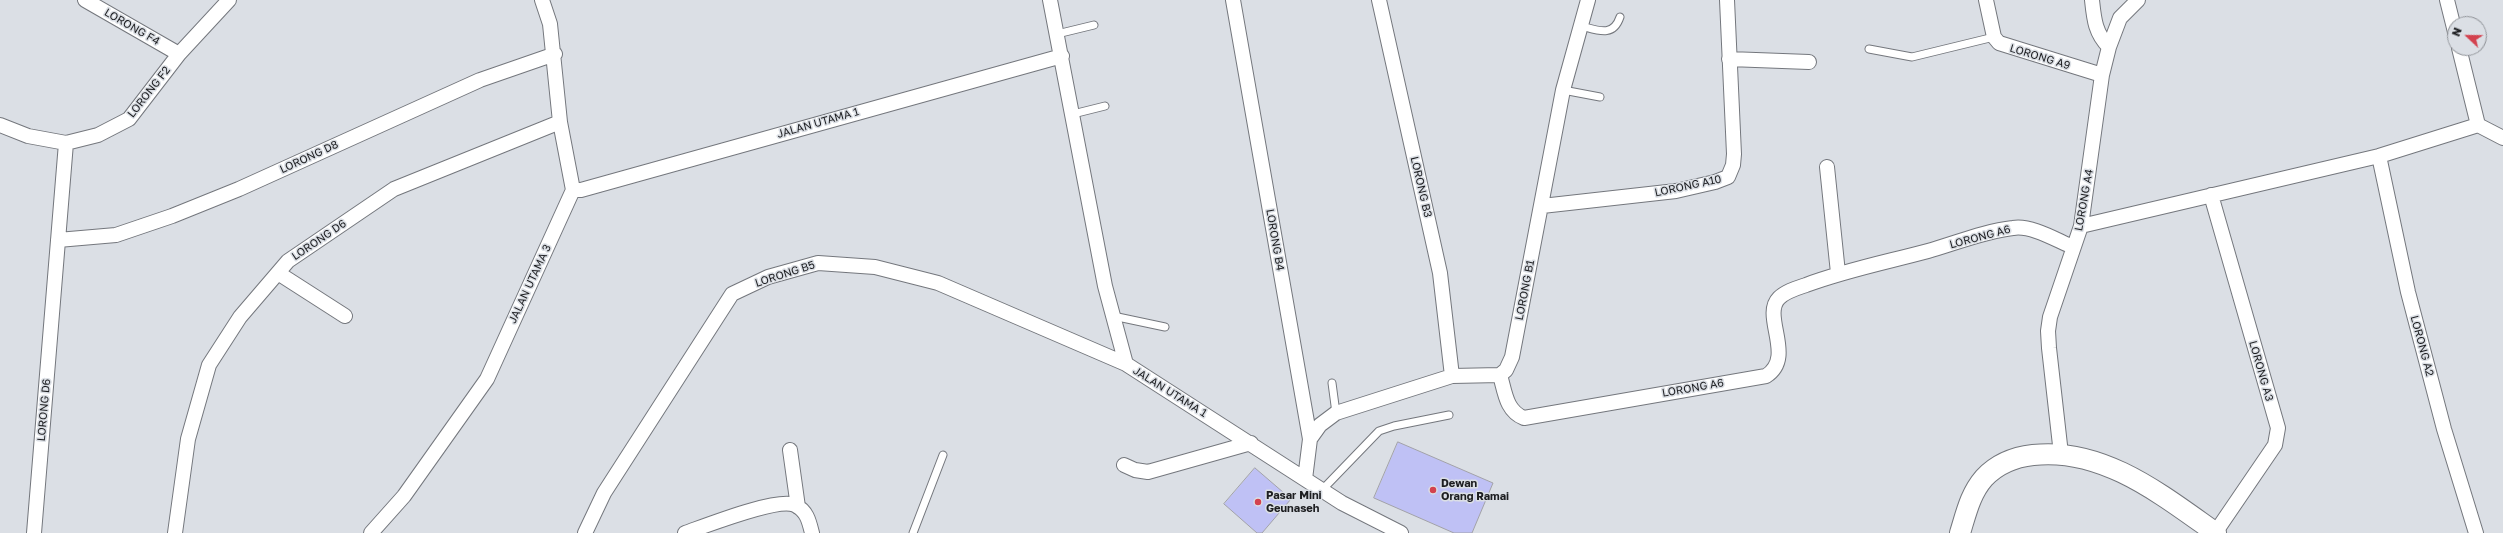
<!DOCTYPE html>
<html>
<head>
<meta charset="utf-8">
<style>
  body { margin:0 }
  #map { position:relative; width:2503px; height:533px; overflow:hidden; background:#dbdfe5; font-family:"Golos Text",sans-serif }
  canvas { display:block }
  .north { position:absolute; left:2447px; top:16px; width:40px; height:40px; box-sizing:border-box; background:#dbdfe5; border:1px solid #8f9297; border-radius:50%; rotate:292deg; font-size:11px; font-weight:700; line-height:16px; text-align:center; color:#1d1e21 }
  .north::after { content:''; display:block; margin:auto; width:14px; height:18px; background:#d3424f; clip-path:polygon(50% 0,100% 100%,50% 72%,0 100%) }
</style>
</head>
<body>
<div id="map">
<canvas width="2503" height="533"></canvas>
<div class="north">N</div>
</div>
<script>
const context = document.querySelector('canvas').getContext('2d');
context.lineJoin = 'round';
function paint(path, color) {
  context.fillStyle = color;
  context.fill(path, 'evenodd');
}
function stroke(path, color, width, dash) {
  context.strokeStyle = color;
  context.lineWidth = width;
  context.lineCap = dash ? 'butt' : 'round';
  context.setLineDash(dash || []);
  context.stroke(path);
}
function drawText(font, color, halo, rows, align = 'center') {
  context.font = font + ' "Golos Text",sans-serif';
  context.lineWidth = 3;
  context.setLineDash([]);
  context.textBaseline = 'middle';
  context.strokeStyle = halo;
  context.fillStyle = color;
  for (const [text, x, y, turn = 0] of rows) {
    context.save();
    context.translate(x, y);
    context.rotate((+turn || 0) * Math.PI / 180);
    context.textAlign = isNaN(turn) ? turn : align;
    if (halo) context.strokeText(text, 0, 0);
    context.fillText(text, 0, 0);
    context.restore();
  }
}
const building = new Path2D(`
  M1398,442l95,41 -21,50h-18l-80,-35z
  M1255,468l36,31 -29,34h-5l-33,-29z`);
paint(building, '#bfc1f5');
stroke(building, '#a2a2a8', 1);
const lane = new Path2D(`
  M1581,26c16,4 32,12 39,-9
  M1057,34l37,-9
  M1869,49l43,8 82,-20
  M1563,90l37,7
  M1073,114l32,-8
  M1113,316l52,11
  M1332,383l4,30
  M1322,490l57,-59 15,-5 55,-11
  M913,533l30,-78`);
const street = new Path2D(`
  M85,0l94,54
  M1050,0l55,286 21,78 216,139 59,30
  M1233,0l77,439 -5,40
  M1379,0l61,273 12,103
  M1986,0l8,37 5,6 103,32
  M2092,0c2,19 3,33 17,47
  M2447,0l8,32
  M2459,48l19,77 25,13
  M1729,59l80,3
  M0,125l28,11 38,7 32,-8 31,-16 50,-65 50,-54
  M2379,156l29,136 36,137 32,104
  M1827,167l11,106
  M573,190h8l481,-134
  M2211,195l67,233 -3,17 -60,88
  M1542,206l134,-15 39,-9 13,-5 5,-12 1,-11 -7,-154
  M2081,226l298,-70 99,-31
  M58,240l58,-5 56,-19 67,-27 241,-109 75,-26
  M278,273l67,43
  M1500,375c5,17 6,36 24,43l242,-42c30,-19 -5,-60 13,-78 7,-7 18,-10 27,-13 40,-15 81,-23 122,-34 28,-8 57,-20 85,-23 19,-3 43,12 60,19
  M1310,439l10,-14 16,-12 116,-37 48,-1 6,-5 6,-13 51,-267 25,-90
  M790,450l8,57
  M2061,454l-12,-106 -1,-17 2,-14 31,-91 21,-151 7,-28 11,-29 18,-18
  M1124,465l11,5 13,2 103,-29
  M34,533l32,-390
  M175,533l13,-94 21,-74 31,-48 48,-56 106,-72 166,-67
  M371,533l33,-37 83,-117 86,-189 -13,-68 -10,-98 -8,-24
  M585,533l19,-40 128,-199 36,-17 50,-14 57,4 63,16 188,81
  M685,533c20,-7 93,-36 110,-28 12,6 14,16 17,28`);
const secondary = new Path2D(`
  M1960,533c6,-19 10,-39 24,-55 13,-14 31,-21 49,-23 70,-8 129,40 183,78`);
stroke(lane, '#74777d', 9);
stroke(street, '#74777d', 16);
stroke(secondary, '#74777d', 22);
stroke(lane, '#fff', 7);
stroke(street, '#fff', 14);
stroke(secondary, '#fff', 20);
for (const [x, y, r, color] of [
  [1433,490,4,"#d3424f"],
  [1258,502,4,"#d3424f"]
]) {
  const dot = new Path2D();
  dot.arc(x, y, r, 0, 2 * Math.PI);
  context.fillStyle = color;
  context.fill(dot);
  stroke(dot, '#dbdfe5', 1.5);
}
drawText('11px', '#1d1e21', '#dbdfe5', [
  ["LORONG F4",132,27,30],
  ["LORONG A9",2040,57,17],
  ["LORONG F2",149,92,-52],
  ["JALAN UTAMA 1",818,123,-16],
  ["LORONG D8",309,157,-25],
  ["LORONG A10",1688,186,-12],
  ["LORONG B3",1421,187,77],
  ["LORONG A4",2084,200,-80],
  ["LORONG A6",1980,237,-15],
  ["LORONG D6",319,240,-34],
  ["LORONG B4",1275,240,80],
  ["LORONG B5",785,274,-18],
  ["JALAN UTAMA 3",530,284,-65],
  ["LORONG B1",1525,290,-79],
  ["LORONG A2",2422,346,75],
  ["LORONG A3",2261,371,74],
  ["LORONG A6",1693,388,-10],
  ["JALAN UTAMA 1",1170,392,32],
  ["LORONG D6",44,410,-85]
]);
drawText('bold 11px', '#1d1e21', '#dbdfe5', [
  ["Dewan",1441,484],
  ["Orang Ramai",1441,497],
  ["Pasar Mini",1266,496],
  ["Geunaseh",1266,509]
], 'left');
</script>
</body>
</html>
